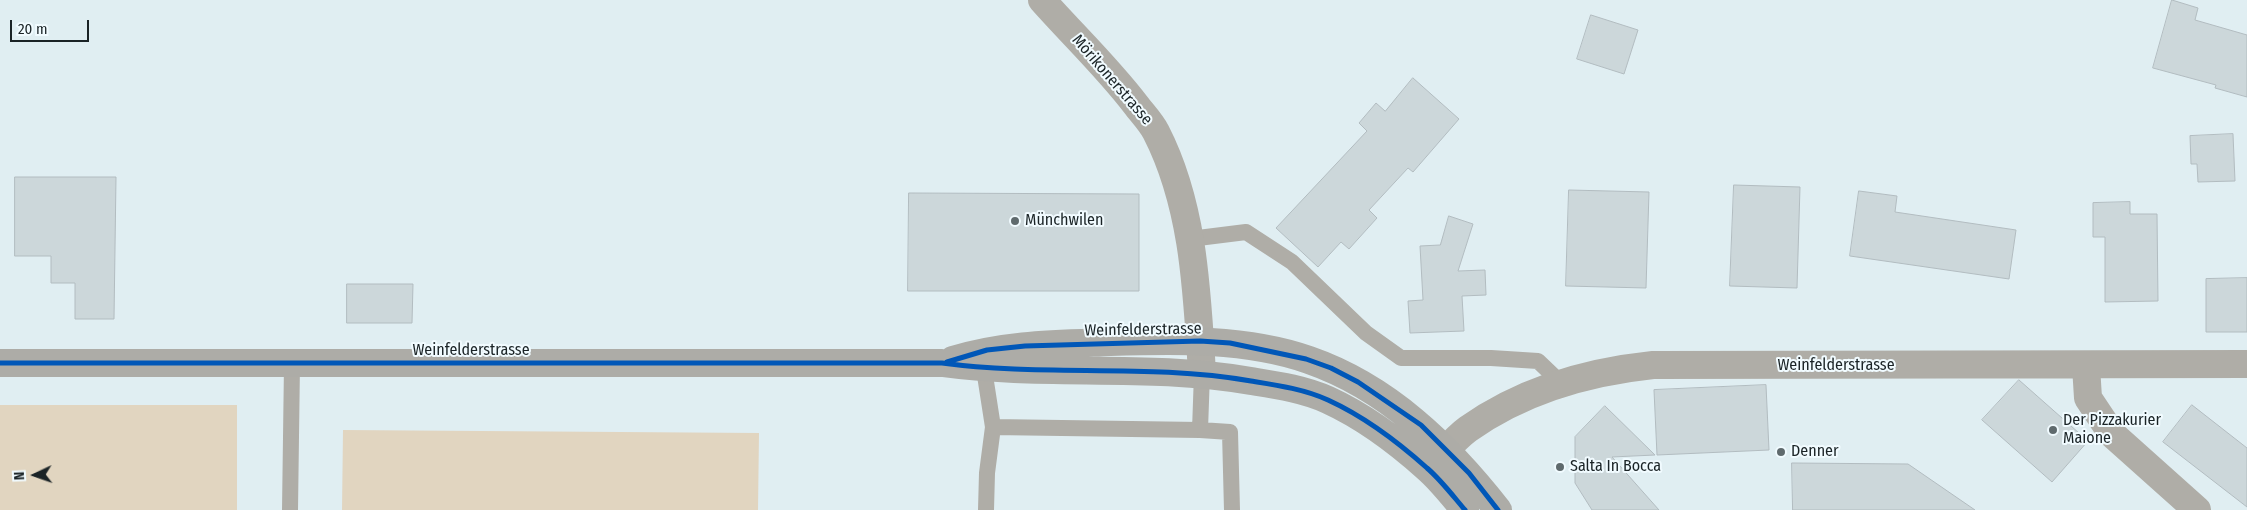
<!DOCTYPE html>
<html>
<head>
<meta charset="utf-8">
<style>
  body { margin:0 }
  #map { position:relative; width:2247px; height:510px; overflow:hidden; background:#e0eef2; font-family:"Fira Sans Condensed",sans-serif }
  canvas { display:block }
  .north { position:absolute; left:10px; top:450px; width:50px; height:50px; -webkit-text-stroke:4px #f1fbff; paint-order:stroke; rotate:267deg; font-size:14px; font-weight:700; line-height:20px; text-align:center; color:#1a2326 }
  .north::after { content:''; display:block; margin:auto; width:18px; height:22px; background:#1a2326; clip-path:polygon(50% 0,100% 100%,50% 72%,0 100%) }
  .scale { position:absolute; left:10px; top:20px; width:79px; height:22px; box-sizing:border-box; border:2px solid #1a2326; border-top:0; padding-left:6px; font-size:15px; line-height:18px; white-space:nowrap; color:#1a2326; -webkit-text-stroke:4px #f1fbff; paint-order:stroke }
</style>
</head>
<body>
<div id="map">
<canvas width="2247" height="510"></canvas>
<div class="north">N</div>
<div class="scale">20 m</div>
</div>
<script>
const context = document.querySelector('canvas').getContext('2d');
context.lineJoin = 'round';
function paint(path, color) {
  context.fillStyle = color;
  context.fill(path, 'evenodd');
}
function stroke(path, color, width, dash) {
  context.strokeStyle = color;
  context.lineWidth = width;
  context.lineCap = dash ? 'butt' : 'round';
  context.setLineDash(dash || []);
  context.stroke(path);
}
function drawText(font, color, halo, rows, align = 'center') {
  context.font = font + ' "Fira Sans Condensed",sans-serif';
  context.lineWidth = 4;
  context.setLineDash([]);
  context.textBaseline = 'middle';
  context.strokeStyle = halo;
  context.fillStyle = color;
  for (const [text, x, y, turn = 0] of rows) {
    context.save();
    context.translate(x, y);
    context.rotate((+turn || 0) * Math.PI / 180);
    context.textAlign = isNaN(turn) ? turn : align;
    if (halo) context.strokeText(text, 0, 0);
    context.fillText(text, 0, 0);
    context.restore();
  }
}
paint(new Path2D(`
  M0,405h237v105h-237z
  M343,430l416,3 -1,77h-416z`), '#e1d5c0');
const building = new Path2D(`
  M2172,0l26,8 -3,12 52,15v62l-32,-9 1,-3 -63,-17z
  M1591,15l47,15 -14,44 -47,-15z
  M1413,78l46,41 -46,53 -5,-4 -39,42 8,8 -28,31 -8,-7 -23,25 -42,-39 91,-97 -8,-8 17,-20 9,8z
  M2233,134l2,47 -37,1 -1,-18h-6l-1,-28z
  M15,177h101l-2,142h-39v-36h-24v-27h-36z
  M1734,185l66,2 -3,101 -67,-2z
  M1569,190l80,2 -3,96 -80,-2z
  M1859,191l38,5 -2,16 121,18 -7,49 -159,-23z
  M909,193l230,1v97h-231z
  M2130,202v12h27l1,87 -53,1v-65h-12v-34z
  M1449,216l24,8 -15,47 27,-1 1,25 -24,1 2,35 -54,2 -2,-32 15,-1 -3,-54 20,-1z
  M2247,278v54h-41v-53z
  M347,284h66l-1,39h-65z
  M2019,380l69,61 -36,41 -70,-62z
  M1766,385l3,65 -112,5 -3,-65z
  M2192,405l55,43v59l-84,-65z
  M1605,406l50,49 -43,2 47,53h-67l-17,-27v-46z
  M1792,463l116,1 67,46h-182z`);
paint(building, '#ccd7da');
stroke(building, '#b2bcc0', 1);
stroke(new Path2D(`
  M1190,239l56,-7 46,30 74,71 35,25h90l47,3 23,22
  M984,369l9,58 -6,46 -1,37
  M1202,373l-2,57 30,2 2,78
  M993,427l207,3
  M290,510l2,-146`), '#afada7', 16);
stroke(new Path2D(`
  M1042,0c31,35 65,67 94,105 6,8 15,17 20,27 38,74 41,160 46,241
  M2086,366l2,32 24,36 85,76
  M1430,467c12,-12 24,-28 38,-38 55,-39 118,-57 185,-64l594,-1`), '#afada7', 28);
stroke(new Path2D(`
  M953,360c53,-16 102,-16 157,-18 65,-2 137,-4 199,18 78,27 139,86 189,150
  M0,363h942c103,14 206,0 309,18 25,4 53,8 77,19 35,16 70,42 99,68 14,12 26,28 38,42`), '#adaca7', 28);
stroke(new Path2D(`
  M947,362l40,-12 38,-4 175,-5 30,2 76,16 25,9 27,14 63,43 48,48 29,37
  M0,363h942c103,14 206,0 309,18 25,4 53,8 77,19 35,16 70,42 99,68 14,12 26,28 38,42`), '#0057b8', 5);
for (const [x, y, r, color] of [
  [1015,221,5,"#5f6a6d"],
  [2053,430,5,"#5f6a6d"],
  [1781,452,5,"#5f6a6d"],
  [1560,467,5,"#5f6a6d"]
]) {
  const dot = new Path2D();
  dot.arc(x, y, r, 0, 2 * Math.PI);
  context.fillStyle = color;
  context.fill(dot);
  stroke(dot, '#f1fbff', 2);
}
drawText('16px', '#1a2326', '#f1fbff', [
  ["Mörikonerstrasse",1112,80,49],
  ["Weinfelderstrasse",1143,330,-1],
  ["Weinfelderstrasse",471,351],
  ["Weinfelderstrasse",1836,366]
]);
drawText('16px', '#1a2326', '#f1fbff', [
  ["Münchwilen",1025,221],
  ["Der Pizzakurier",2063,421],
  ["Maione",2063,439],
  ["Denner",1791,452],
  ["Salta In Bocca",1570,467]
], 'left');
</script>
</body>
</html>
